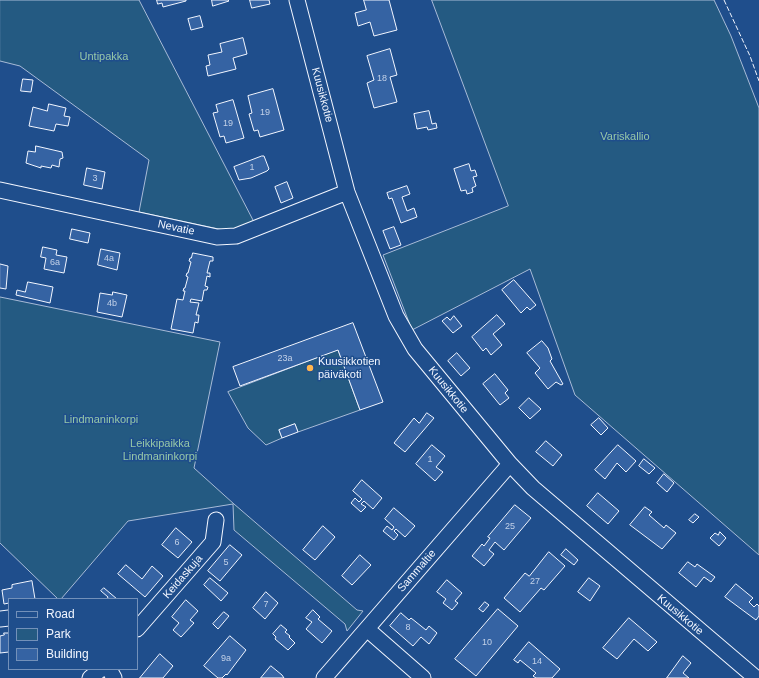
<!DOCTYPE html>
<html>
<head>
<meta charset="utf-8">
<style>
  body { margin:0 }
  #map { position:relative; width:759px; height:678px; overflow:hidden; background:#1f4e8c; font-family:Arial,sans-serif }
  canvas { display:block }
  .legend { position:absolute; left:8px; top:598px; width:130px; height:72px; box-sizing:border-box; background:#1f4e8c; border:1px solid #7391ba; margin:0; padding:5px 7px; list-style:none; font-size:12px; color:#f2f6ff }
  .legend li { display:flex; align-items:center; gap:8px; height:20px }
  .legend b { width:20px; border:1px solid #7391ba }
</style>
</head>
<body>
<div id="map">
<canvas width="759" height="678"></canvas>
<ul class="legend">
<li><b style="height:5px;background:#1f4e8c"></b>Road</li>
<li><b style="height:11px;background:#245a82"></b>Park</li>
<li><b style="height:11px;background:#3563a3"></b>Building</li>
</ul>
</div>
<script>
const context = document.querySelector('canvas').getContext('2d');
context.lineJoin = 'round';
function paint(path, color) {
  context.fillStyle = color;
  context.fill(path, 'evenodd');
}
function stroke(path, color, width, dash) {
  context.strokeStyle = color;
  context.lineWidth = width;
  context.lineCap = dash ? 'butt' : 'round';
  context.setLineDash(dash || []);
  context.stroke(path);
}
function drawText(font, color, halo, rows, align = 'center') {
  context.font = font + ' Arial,sans-serif';
  context.lineWidth = 3;
  context.setLineDash([]);
  context.textBaseline = 'middle';
  context.strokeStyle = halo;
  context.fillStyle = color;
  for (const [text, x, y, turn = 0] of rows) {
    context.save();
    context.translate(x, y);
    context.rotate((+turn || 0) * Math.PI / 180);
    context.textAlign = isNaN(turn) ? turn : align;
    if (halo) context.strokeText(text, 0, 0);
    context.fillText(text, 0, 0);
    context.restore();
  }
}
const green = new Path2D(`
  M0,0h139l115,222 -26,9 -89,-19 10,-52 -129,-94 -20,-5z
  M432,0h282l17,36 28,72v447l-184,-160 -45,-126 -118,61 -29,-75 125,-49z
  M0,297l220,45 -26,126 40,36 123,106 6,1 -16,20 -2,-7 -111,-94 -1,-26 -105,17 -67,78h-3l-58,-56z
  M338,350l22,60 -62,22 -3,-8 -16,6 3,8 -16,7 -18,-17 -20,-36z`);
paint(green, '#245a82');
stroke(green, '#a8bbd7', 1);
const building = new Path2D(`
  M157,0h29v1l-23,6 -1,-4 -4,1z
  M212,0h16l1,1 -16,5z
  M250,0h19l1,4 -18,4z
  M364,0h25l8,30 -23,6 -4,-14 -12,4 -3,-13 11,-3z
  M200,16l3,11 -12,3 -3,-11z
  M243,38l4,16 -14,4 3,11 -28,7 -2,-10 4,-1 -2,-10 14,-3 -2,-8z
  M390,49l7,26 -7,2 7,25 -23,6 -7,-25 7,-3 -7,-24z
  M23,79l10,1 -2,12 -10,-1z
  M273,89l11,41 -24,7 -2,-7 -4,1 -5,-17 3,-1 -4,-17z
  M233,100l11,38 -18,5 -2,-7 -4,1 -7,-24 5,-1 -2,-7z
  M49,104l17,4 -2,8 6,1 -2,9 -12,-2 -2,7 -25,-5 4,-19 14,4z
  M429,111l3,13 4,-1 1,5 -9,2 -1,-3 -10,2 -3,-15z
  M36,146l26,6 1,6 -3,1 -1,8 -7,-2 -1,3 -10,-2v2l-15,-5 2,-12 7,1z
  M262,156h2l5,13 -2,2 -16,7 -12,2 -5,-13z
  M469,164l2,7 4,-1 2,6 -4,1 3,9 -4,2 1,4 -6,2 -1,-4 -5,1 -7,-22z
  M87,168l18,4 -3,17 -18,-4z
  M287,182l6,16 -12,5 -6,-16z
  M407,186l3,8 -8,3 5,14 7,-3 3,9 -16,6 -9,-25 -3,1 -2,-6z
  M394,227l7,18 -11,4 -7,-18z
  M72,229l18,4 -2,10 -18,-4z
  M43,247l14,3 -1,5 11,2 -3,16 -20,-4 2,-11 -5,-1z
  M101,249l19,4 -3,17 -19,-5z
  M193,253l20,4v4h-3l-3,12h3v4l-3,-1 -2,10 3,1 -1,3h-3l-2,11 -11,-2 -1,3 9,1 -3,12h3l-1,8 -3,-1 -2,11 -22,-4 6,-30 6,1 2,-9h-2l1,-3h1l3,-11 -2,-1 1,-3h1l3,-11 -2,-1 1,-3h1z
  M0,264l8,2 -2,23 -6,-1z
  M514,280l22,25 -6,5 -3,-3 -6,6 -19,-23z
  M28,282l25,5 -3,16 -34,-8 1,-5 8,2z
  M113,292l14,3 -5,22 -25,-5 3,-19 12,2z
  M497,315l8,9 -12,10 9,11 -11,10 -5,-7 -3,3 -11,-14z
  M454,316l8,10 -9,7 -11,-12 5,-4 3,3z
  M353,323l30,79 -23,8 -22,-60 -98,36 -7,-19z
  M542,341l6,7 4,11 -2,2 13,23 -2,1 -5,-3 -8,7 -13,-16 5,-5 -13,-15z
  M457,353l13,15 -9,8 -13,-15z
  M495,374l13,16 -3,3 4,5 -9,7 -17,-21z
  M529,398l12,11 -11,10 -11,-11z
  M427,413l7,5 -29,34 -11,-9 20,-25 5,5z
  M599,418l9,10 -7,7 -10,-10z
  M295,424l3,8 -16,6 -3,-8z
  M546,441l16,14 -9,11 -17,-14z
  M432,445l13,11 -9,11 7,5 -8,9 -19,-17z
  M618,445l18,16 -10,11 -9,-9 -12,16 -10,-9z
  M644,459l11,9 -6,6 -10,-8z
  M664,474l10,9 -7,9 -10,-9z
  M362,480l20,18 -9,11 -9,-8 -3,3 5,3 -5,5 -10,-9 4,-5 4,4 3,-3 -9,-8z
  M598,493l21,18 -11,13 -21,-18z
  M515,505l16,13 -27,32 -9,-8 -6,8 5,4 -10,12 -12,-10 10,-12 2,2 6,-8 -2,-1z
  M645,507l7,5 -3,3 15,13 2,-3 10,8 -14,16 -32,-24z
  M394,508l21,18 -10,11 -9,-8 -2,2 4,4 -4,5 -11,-9 4,-5 5,4 2,-3 -9,-8z
  M695,514l4,3 -6,6 -4,-3z
  M323,526l12,11 -20,23 -12,-10z
  M176,528l16,14 -14,16 -16,-13z
  M720,532l6,6 -7,8 -9,-8 5,-5 3,2z
  M230,545l12,10 -22,26 -12,-10z
  M566,549l12,11 -4,5 -13,-10z
  M549,552l16,14 -21,24 -3,-2 -21,24 -16,-14 21,-25 4,3z
  M360,555l11,10 -19,20 -10,-9z
  M688,562l7,5 2,-3 18,13 -4,5 -7,-5 -8,10 -17,-14z
  M126,565l16,14 10,-13 11,10 -18,21 -27,-23z
  M210,578l18,15 -7,8 -17,-16z
  M589,578l11,8 -10,15 -12,-9z
  M447,580l15,13 -7,8 3,2 -6,7 -9,-7 3,-4 -9,-7z
  M32,581l3,18h-26v4l-5,1 -2,-14 10,-2v-3z
  M736,584l17,14 -4,4 5,5 3,-3 2,2v10l-3,4 -31,-23z
  M104,588l13,11h-10l1,-2 -7,-6z
  M266,592l12,11 -13,16 -12,-11z
  M186,600l12,11 -8,9 4,3 -13,14 -8,-7 6,-7 -7,-6z
  M485,602l4,3 -6,7 -4,-3z
  M498,609l20,17 -42,50 -21,-17z
  M313,610l7,7 -2,2 14,12 -10,12 -16,-14 6,-7 -6,-4z
  M224,612l5,4 -11,13 -5,-5z
  M401,613l8,7 2,-2 15,12 3,-4 8,7 -8,11 -8,-7 -8,9 -23,-20z
  M629,618l28,24 -9,9 -14,-12 -17,20 -14,-11z
  M281,625l6,5 -2,2 5,4 -1,1 6,6 -7,7 -13,-11 1,-2 -3,-3z
  M4,633h4l1,1v18l-9,1v-17l4,-1z
  M230,636l16,14 -19,25 -1,-1 -4,4h-4l-14,-12z
  M529,642l31,27 -8,9h-16l-3,-2 3,-3 -16,-13 -2,3 -4,-3z
  M160,654l13,12 -10,12h-23z
  M683,656l8,7 -8,10 6,5h-22z
  M271,666l11,9 2,3h-23z`);
paint(building, '#3563a3');
stroke(building, '#f2f6ff', 1);
const minor = new Path2D(`
  M297,0l50,192 49,124 19,33 95,115 23,24 223,190
  M0,190l217,47 19,-1 111,-44
  M0,619l9,-1
  M137,629l76,-87 3,-22
  M367,629l56,49
  M109,669l5,9
  M90,678l11,-9
  M324,678l186,-214`);
stroke(minor, '#f2f6ff', 17);
stroke(minor, '#1f4e8c', 15);
stroke(new Path2D(`
  M724,0l26,56 9,25`), '#f2f6ff', 1, [5, 2]);
for (const [x, y, r, color] of [
  [310,368,4,"#ffb74d"]
]) {
  const dot = new Path2D();
  dot.arc(x, y, r, 0, 2 * Math.PI);
  context.fillStyle = color;
  context.fill(dot);
  stroke(dot, '#1f4e8c', 1.5);
}
drawText('9px', '#c3d1e8', null, [
  ["18",382,79],
  ["19",265,113],
  ["19",228,124],
  ["1",252,168],
  ["3",95,179],
  ["4a",109,259],
  ["6a",55,263],
  ["4b",112,304],
  ["23a",285,359],
  ["1",430,460],
  ["25",510,527],
  ["6",177,543],
  ["5",226,563],
  ["27",535,582],
  ["7",266,605],
  ["8",408,628],
  ["10",487,643],
  ["9a",226,659],
  ["14",537,662]
]);
drawText('11px', '#97c8a6', '#1f4e8c', [
  ["Untipakka",104,57],
  ["Variskallio",625,137],
  ["Lindmaninkorpi",101,420],
  ["Leikkipaikka",160,444],
  ["Lindmaninkorpi",160,457]
]);
drawText('11px', '#f2f6ff', '#1f4e8c', [
  ["Kuusikkotie",322,95,75],
  ["Nevatie",176,228,12],
  ["Kuusikkotie",448,390,51],
  ["Sammaltie",417,571,-49],
  ["Keidaskuja",183,577,-49],
  ["Kuusikkotie",680,615,40]
]);
drawText('11px', '#f2f6ff', '#1f4e8c', [
  ["Kuusikkotien",318,362],
  ["päiväkoti",318,375]
], 'left');
</script>
</body>
</html>
